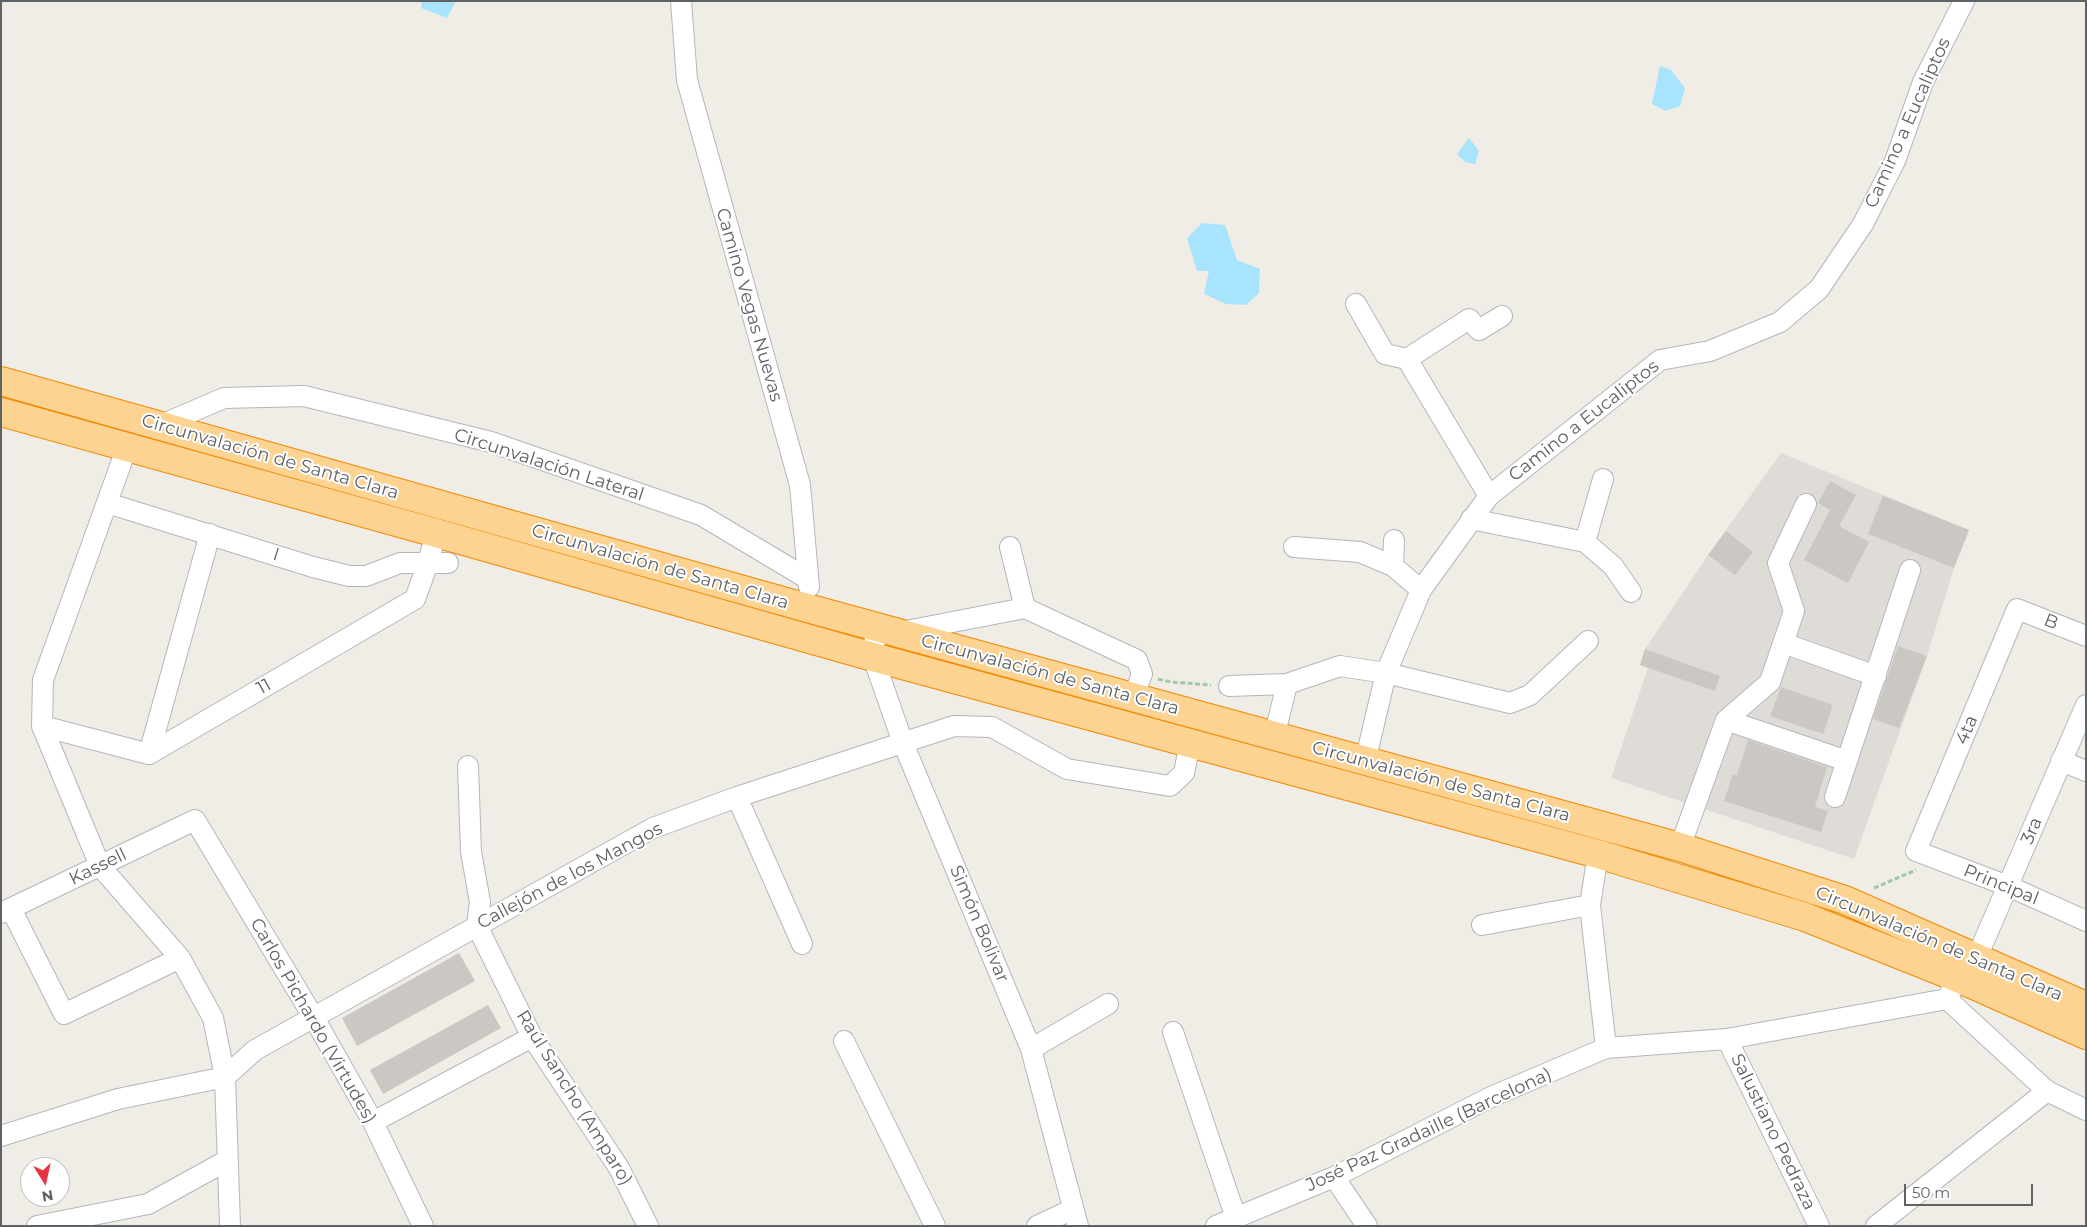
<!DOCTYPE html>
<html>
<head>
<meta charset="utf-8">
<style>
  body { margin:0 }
  #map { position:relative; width:2087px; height:1227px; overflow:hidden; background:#f0ece6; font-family:Montserrat,sans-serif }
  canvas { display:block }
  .frame { position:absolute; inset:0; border:2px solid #5e6366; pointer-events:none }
  .north { position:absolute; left:20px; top:1157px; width:50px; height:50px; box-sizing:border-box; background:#fff; border:1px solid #bfc1c2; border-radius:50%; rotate:170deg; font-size:14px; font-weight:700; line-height:20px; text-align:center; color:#5e6366 }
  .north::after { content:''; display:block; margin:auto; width:18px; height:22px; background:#e8343e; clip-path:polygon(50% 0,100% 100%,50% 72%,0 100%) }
  .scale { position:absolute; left:1904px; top:1184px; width:129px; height:22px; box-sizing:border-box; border:2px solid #5e6366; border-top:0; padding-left:6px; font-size:15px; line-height:18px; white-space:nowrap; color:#5e6366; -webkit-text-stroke:4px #fff; paint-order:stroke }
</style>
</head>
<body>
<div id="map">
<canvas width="2087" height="1227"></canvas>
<div class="frame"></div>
<div class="north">N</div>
<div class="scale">50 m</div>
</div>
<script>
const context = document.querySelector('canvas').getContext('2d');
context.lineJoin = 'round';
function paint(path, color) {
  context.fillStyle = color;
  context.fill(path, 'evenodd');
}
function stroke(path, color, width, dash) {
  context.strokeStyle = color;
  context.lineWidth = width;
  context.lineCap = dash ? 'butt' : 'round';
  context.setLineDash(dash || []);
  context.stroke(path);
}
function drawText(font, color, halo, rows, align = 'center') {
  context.font = font + ' Montserrat,sans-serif';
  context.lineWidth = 4;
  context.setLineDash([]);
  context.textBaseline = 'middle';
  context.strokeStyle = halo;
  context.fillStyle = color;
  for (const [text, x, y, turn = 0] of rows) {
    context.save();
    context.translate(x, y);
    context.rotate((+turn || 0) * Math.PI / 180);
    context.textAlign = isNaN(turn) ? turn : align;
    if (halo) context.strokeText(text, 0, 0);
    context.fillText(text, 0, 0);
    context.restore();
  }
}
paint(new Path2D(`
  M1781,453l188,77 -15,38 -27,88 -73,203 -243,-81 37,-110 -8,-3 5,-16 63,-94z`), '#dfdcd8');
paint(new Path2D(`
  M45,405l787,221 -16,5 -768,-216z
  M937,651l338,96 -5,5 -347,-94z
  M1285,748l241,66 -5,6 -238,-66z
  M1634,844l85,25 -9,7 -85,-24z
  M1726,869l87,30 -7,6 -87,-27z
  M1824,903l88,34 -14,9 -83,-36z`), '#c8e7c3');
paint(new Path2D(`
  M422,1h34l-9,17 -26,-10z
  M1660,66l11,4 14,18 -5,18 -15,5 -13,-7z
  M1469,138l10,13 -4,13 -10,-2 -8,-8z
  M1202,223l23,2 12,35 23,9 -1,24 -13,12 -20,-1 -22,-10 5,-23h-12l-10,-33z`), '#a8e4fe');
paint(new Path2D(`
  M1830,481l26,14 -17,31 30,16 -21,41 -44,-23 26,-50 -12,-7z
  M1883,496l86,34 -15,38 -86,-34z
  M1726,531l27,21 -18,23 -27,-20z
  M1898,646l29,10 -28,72 -26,-9z
  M1645,649l75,27 -5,15 -75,-26z
  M1781,687l52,18 -10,29 -53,-18z
  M1748,740l79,27 -12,40 13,4 -7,21 -97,-31 9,-27 4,1z
  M459,953l16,28 -118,65 -15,-28z
  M488,1005l13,23 -118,66 -13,-24z`), '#cbc7c2');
const minor = new Path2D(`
  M681,1l6,79 113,405 9,102
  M1356,304l29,50 22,5 82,137
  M1407,359l62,-40 10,11 23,-14
  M161,425l63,-27 80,-2 187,46 210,73 107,64
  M127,447l-84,233 -1,46 58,140 80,92 33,60 12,59 5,149
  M107,503l206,64 36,9h17l34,-13h48
  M1471,519l114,23 28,24 18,26
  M1394,540l-1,26 28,24
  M1585,542l18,-63
  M1010,547l15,61
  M1294,547l66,5 33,14
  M876,627l-3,30 30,86 128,306 47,177
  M901,632l124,-24 112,52 5,14 -9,24
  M2086,636l-69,-27 -101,242 92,35 78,35
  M1783,643l93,33
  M1229,686l58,-2 53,-18 46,7 124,30 20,-8 58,-54
  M1726,720l121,41
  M42,726l107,28 266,-155 13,-36 8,-30
  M1274,737l13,-53
  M149,754l61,-220
  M2061,761l25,10
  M1365,762l21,-89 35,-83 68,-94 171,-136 50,-9 70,-29 39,-33 44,-65 32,-63 28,-79 41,-81
  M468,766l3,86 9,50 -3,24 55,111 87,131 29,58
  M737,797l65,147
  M1835,797l75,-227
  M1680,847l46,-127 44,-38 24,-71 -16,-48 28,-59
  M1598,854l-8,51 16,143
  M11,909l53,105 116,-56
  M1,913l194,-93 119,198 59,104 50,104
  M1482,925l108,-20
  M1977,957l109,-252
  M1947,999l100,92 39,19
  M1173,1032l63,186
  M1727,1039l92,187
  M844,1041l91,185
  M1031,1049l77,-45
  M373,1122l159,-85
  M1,1136l117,-37 107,-22 30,-27 398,-222 84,-31 217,-71 38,1 75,42 103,17 14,-13 6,-30
  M1334,1177l33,49
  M37,1226l111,-22 78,-43
  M1037,1226l36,-17
  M1216,1226l118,-49 157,-80 115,-49 121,-9 220,-40 11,-21
  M1876,1226l171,-135`);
const highway = new Path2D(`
  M1,381l810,228 869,238 165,53 241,106
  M1,412l435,121 437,124 725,197 207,63 153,61 128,57`);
stroke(minor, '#b3b7bb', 22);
stroke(highway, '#f38903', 30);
stroke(new Path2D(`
  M1158,679l13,3 40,3
  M1874,888l42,-18`), '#9dcaa4', 3, [5, 2.5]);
stroke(minor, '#fff', 20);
stroke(highway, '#fcd391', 28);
drawText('18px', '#5e6366', '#fff', [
  ["Camino a Eucaliptos",1908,123,-66],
  ["Camino Vegas Nuevas",749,305,74],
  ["Camino a Eucaliptos",1584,421,-38],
  ["Circunvalación de Santa Clara",270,457,16],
  ["Circunvalación Lateral",549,465,18],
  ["I",276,555,18],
  ["Circunvalación de Santa Clara",660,567,16],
  ["B",2051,622,21],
  ["Circunvalación de Santa Clara",1050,675,15],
  ["11",264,687,-30],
  ["4ta",1967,730,-67],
  ["Circunvalación de Santa Clara",1441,782,15],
  ["3ra",2032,831,-67],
  ["Kassell",98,867,-26],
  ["Callejón de los Mangos",570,876,-28],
  ["Principal",2001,885,22],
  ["Simón Bolivar",979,924,67],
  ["Circunvalación de Santa Clara",1939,944,23],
  ["Carlos Pichardo (Virtudes)",313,1021,60],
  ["Raúl Sancho (Amparo)",574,1098,58],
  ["José Paz Gradaille (Barcelona)",1429,1130,-25],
  ["Salustiano Pedraza",1773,1132,64]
]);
</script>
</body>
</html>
